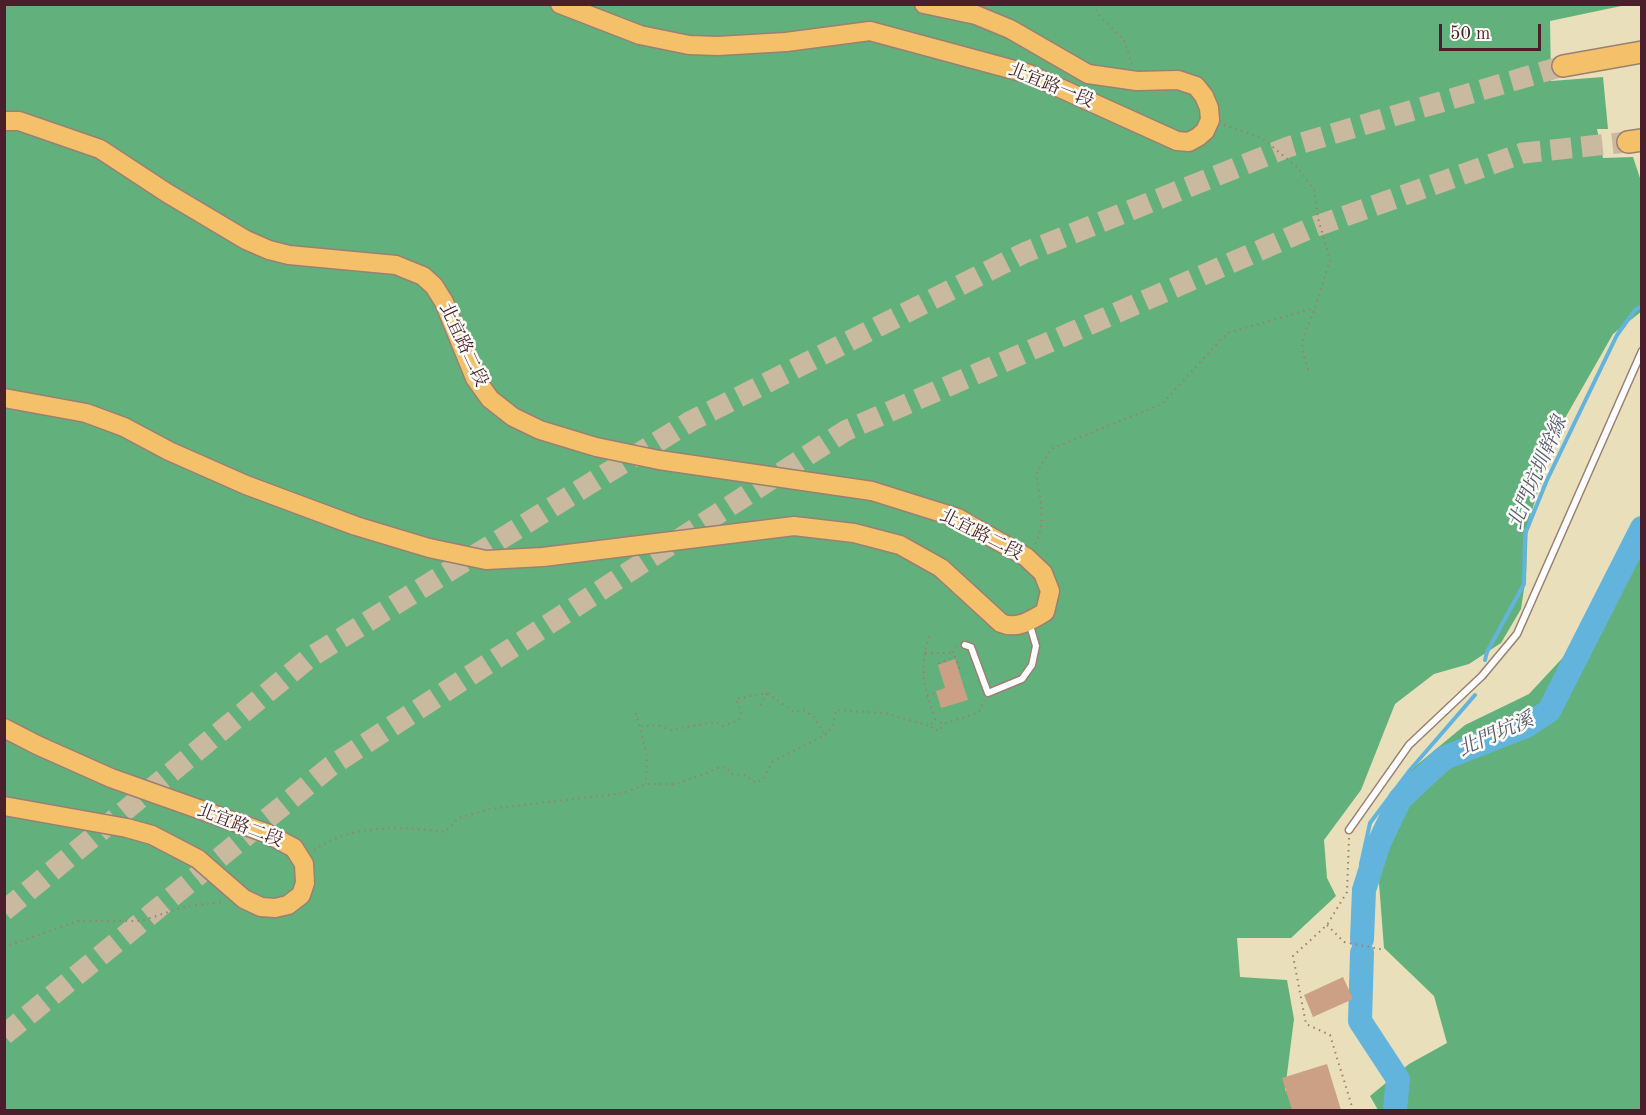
<!DOCTYPE html>
<html>
<head>
<meta charset="utf-8">
<style>
  body { margin:0 }
  #map { position:relative; width:1646px; height:1115px; overflow:hidden; background:#e9dfbb; font-family:"Old Standard TT",serif }
  canvas { display:block }
  .frame { position:absolute; inset:0; border:6px solid #4a1f2b; pointer-events:none }
  .scale { position:absolute; left:1439px; top:24px; width:102px; height:27px; box-sizing:border-box; border:3px solid #4a1f2b; border-top:0; padding-left:8px; font-size:18px; line-height:21px; white-space:nowrap; color:#4a1f2b; -webkit-text-stroke:4px #fdfcf7; paint-order:stroke }
</style>
</head>
<body>
<div id="map">
<canvas width="1646" height="1115"></canvas>
<div class="frame"></div>
<div class="scale">50 m</div>
</div>
<script>
const context = document.querySelector('canvas').getContext('2d');
context.lineJoin = 'round';
function paint(path, color) {
  context.fillStyle = color;
  context.fill(path, 'evenodd');
}
function stroke(path, color, width, dash) {
  context.strokeStyle = color;
  context.lineWidth = width;
  context.lineCap = dash ? 'butt' : 'round';
  context.setLineDash(dash || []);
  context.stroke(path);
}
function drawText(font, color, halo, rows, align = 'center') {
  context.font = font + ' "Old Standard TT","Noto Serif TC",serif';
  context.lineWidth = 5;
  context.setLineDash([]);
  context.textBaseline = 'middle';
  context.strokeStyle = halo;
  context.fillStyle = color;
  for (const [text, x, y, turn = 0] of rows) {
    context.save();
    context.translate(x, y);
    context.rotate((+turn || 0) * Math.PI / 180);
    context.textAlign = isNaN(turn) ? turn : align;
    if (halo) context.strokeText(text, 0, 0);
    context.fillText(text, 0, 0);
    context.restore();
  }
}
paint(new Path2D(`
  M5,5h1621l-76,16 1,60 52,-4 5,52h-11l6,29 30,-1 8,24 1,130 -29,23 -57,100 -28,89 -2,53 -5,33 -20,34 -32,21 -35,10 -39,30 -34,86 -37,50 3,38 9,18 -45,42h-54l3,39 47,3 7,39 -9,71 25,20h-1305z
  M1641,535v575h-263l-8,-14 39,-32 38,-21 -13,-47 -50,-48 -5,-65 4,-75 29,-39 53,-44 64,-31 40,-43 45,-80z`), '#62b17d');
stroke(new Path2D(`
  M1485,660l2,-8 37,-68 1,-50 22,-54 70,-145 18,-25 7,-4
  M1364,890l-3,-26 9,-41 40,-53 65,-75`), '#62b4dd', 4);
stroke(new Path2D(`
  M1362,939l2,-49 15,-47 21,-44 44,-41 82,-32 23,-15 93,-183
  M1362,953l-2,68 38,58 -3,31`), '#62b4dd', 24);
paint(new Path2D(`
  M955,659l13,41 -27,8 -5,-17 9,-3 -7,-23z
  M1343,977l10,22 -40,18 -9,-22z
  M1327,1064l14,46h-49l-10,-32z`), '#cba084');
stroke(new Path2D(`
  M4,911l305,-253 382,-237 333,-168 264,-106 275,-81
  M4,1035l327,-269 514,-335 466,-203 212,-75 105,-11`), '#c9b99e', 21, [21, 10]);
const service = new Path2D(`
  M965,645l6,2 17,46 34,-14 10,-14 4,-19 -7,-24
  M1349,830l60,-85 73,-69 35,-42 125,-283`);
const primary = new Path2D(`
  M560,4l80,31 49,10 29,1 68,-4 84,-11 159,43 148,67 12,1 9,-5 7,-6 5,-11 -1,-12 -5,-12 -8,-10 -18,-6 -41,1 -49,-7 -78,-45 -34,-14 -52,-11
  M4,121h15l81,28 67,44 79,47 23,10 20,5 107,10 27,11 11,10 10,16 31,76 15,21 23,18 27,13 56,17 63,13 213,31 86,27 68,39 17,16 7,18 -5,21c-14,8 -28,18 -44,11l-60,-55 -41,-23 -46,-12 -60,-7 -251,31 -57,3 -57,-12 -73,-22 -110,-41 -77,-34 -45,-24 -38,-14 -82,-15
  M4,728l33,17 74,33 155,55 28,15 10,16 1,19 -4,12 -13,10 -13,3 -14,-1 -17,-8 -46,-40 -46,-24 -25,-7 -123,-22`);
const motorway = new Path2D(`
  M1563,66l79,-14
  M1628,142l14,-2`);
stroke(service, '#9a7f73', 9);
stroke(primary, '#9a7f73', 21);
stroke(motorway, '#9a7f73', 24);
stroke(new Path2D(`
  M1094,4l4,10 26,26 8,24
  M1224,125l38,13 36,30 16,22 4,28 12,42 -15,48 -12,30 -1,11 7,23
  M1035,544c12,-20 5,-48 1,-70l15,-25 111,-45 65,-71 88,-25
  M929,636c-10,37 -6,47 6,83
  M956,646l-4,7 3,4 6,16
  M925,653h27
  M939,664v-1l16,-6
  M927,696l9,-3
  M760,705l7,-12
  M636,713l11,43 -1,28
  M641,726l16,-1 13,5 45,-8 8,4 16,-6 2,-8 -5,-13 31,-6 27,19 9,-2 10,6 12,19
  M931,727l8,4 5,-7
  M1349,838l-2,54 -20,33 -34,31 13,68 24,11 23,75
  M314,850c39,-26 86,-24 131,-18l14,-14 31,-9 134,-16 22,-9h29l30,-10 12,-6 9,-1 6,7 12,1 12,8 8,-5 8,-16 53,-27 7,-8 4,-17 49,3 45,13 5,-7 9,5 35,-12 5,-12
  M1327,925l17,17 41,8
  M4,947l74,-26h63l43,-14 39,-5`), '#9a7f73', 2, [1.5, 4.5]);
stroke(service, '#fff', 6);
stroke(primary, '#f4c16a', 18);
stroke(motorway, '#f4c16a', 21);
drawText('18px', '#4a1f2b', '#fdfcf7', [
  ["北宜路一段",1051,86,22],
  ["北宜路二段",463,345,65],
  ["北宜路二段",981,535,27],
  ["北宜路二段",240,826,21]
]);
drawText('italic 20px', '#545b72', '#fdfcf7', [
  ["北門坑圳幹線",1538,473,-67],
  ["北門坑溪",1496,735,-24]
]);
</script>
</body>
</html>
